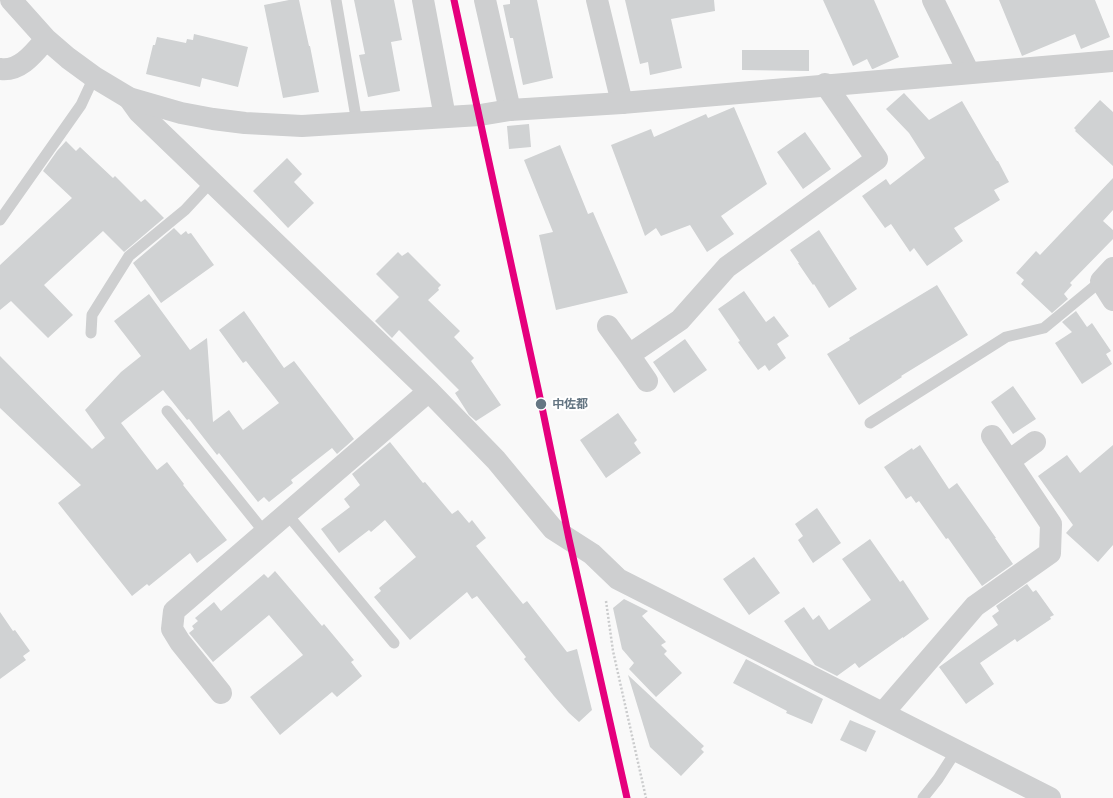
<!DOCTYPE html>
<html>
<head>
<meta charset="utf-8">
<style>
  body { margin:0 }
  canvas { display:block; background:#f9f9f9 }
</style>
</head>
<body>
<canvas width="1113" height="798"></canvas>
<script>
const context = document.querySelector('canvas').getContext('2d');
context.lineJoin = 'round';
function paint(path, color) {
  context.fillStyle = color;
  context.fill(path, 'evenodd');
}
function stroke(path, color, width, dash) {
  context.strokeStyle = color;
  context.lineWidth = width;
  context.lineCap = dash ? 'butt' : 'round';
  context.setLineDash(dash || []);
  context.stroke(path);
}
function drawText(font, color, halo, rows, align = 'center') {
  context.font = font + ' "Work Sans","Noto Sans JP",sans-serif';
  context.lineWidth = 4;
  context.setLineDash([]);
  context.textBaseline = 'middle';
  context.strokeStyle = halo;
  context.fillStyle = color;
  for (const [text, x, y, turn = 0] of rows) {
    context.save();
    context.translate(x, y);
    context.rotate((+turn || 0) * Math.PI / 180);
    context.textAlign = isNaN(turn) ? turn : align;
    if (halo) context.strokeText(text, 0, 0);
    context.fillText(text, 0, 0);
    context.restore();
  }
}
paint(new Path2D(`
  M289,0h10l10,46h1l9,46 -36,6 -19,-93z
  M354,0h40l8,40 -11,2 9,49 -32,6 -9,-42 6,-1z
  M510,0h27l16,78 -30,7 -10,-47h-3l-7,-33 7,-1z
  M625,0h89l1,11 -44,8 11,49 -32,7 -2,-13 -8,2z
  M823,0h51l25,57 -26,12h-1l-5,-10 -14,7z
  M999,0h96l15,37 -29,12 -6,-15 -53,22z
  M194,34l54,13 -10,40 -36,-9 -2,9 -54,-13 7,-29h2l2,-8 29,6 1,-4 6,1z
  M742,50h67v21l-67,-1z
  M904,93l25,27 33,-19 35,60h1l11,21 -15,8 6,10 -46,28 9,13 -36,25 -13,-18 -4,4 -19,-28 -6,4 -23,-32 24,-17 4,6 35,-27 -16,-25 -23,-24z
  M1100,100l13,12v54l-38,-35 1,-1 -2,-2z
  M734,107l33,77 -46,32 13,18 -27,18 -17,-27 -29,11 -5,-8 -11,8 -34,-91 40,-16 3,8 52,-23 2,4z
  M529,124l2,23 -22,2 -2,-23z
  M805,132l26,37 -28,20 -26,-37z
  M66,141l10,10 4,-4 33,31 2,-2 26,26 4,-3 19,19 -40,34 -21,-21 -59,54 29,30 -25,23 -37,-37 -11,9v-45l72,-67 -29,-27 14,-20z
  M560,145l28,69 5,-2 35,81 -72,17 -17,-75 14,-3 -29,-72z
  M287,158l15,16 -8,8 20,21 -26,25 -35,-37z
  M1113,178v32l-10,11 10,9v9l-43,44 2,2 -8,9 4,5 -16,14 -31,-29 3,-4 -8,-7 20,-22 4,4z
  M174,228l7,7 5,-4 2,3 3,-1 23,32 -53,38 -28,-40z
  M819,230l38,59 -28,19 -15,-24 -1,1 -15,-22h1l-9,-13z
  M398,252l4,4 6,-4 33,33 -3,3 1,2 -11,10 32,31 -6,6 20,21 -3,3 30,44 -25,16 -7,-6 -14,-22 4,-3 -60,-60 -7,8 -17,-17 24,-24 -23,-23z
  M937,285l31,50 -67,41 1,1 -43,28 -32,-51 23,-14 -1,-2z
  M744,291l22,31 8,-6 15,20 -12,8 9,14 -17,13 -4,-6 -7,5 -20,-28 2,-1 -22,-32z
  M149,294l41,56 17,-12 6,84 16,-12 14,20 36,-27 -33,-42 -3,2 -24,-33 25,-19 40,57 10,-7 60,78 -17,15 -5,-6 -41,32 2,3 -24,19 -5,-5 -6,5 -39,-49 -2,2 -28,-36 -2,1 -24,-30 -42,33 36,47 10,-8 17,22 -1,1 44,55 -30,23 -7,-10 -41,33 -2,-2 -15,12 -74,-93 23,-18 -81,-77v-52l92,93 13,-11 -20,-28 36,-38 20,-16 -27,-35z
  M1076,311l11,16 5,-4 19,28 -5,3 6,10 -30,20 -27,-41 17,-11 -10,-10z
  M685,339l22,31 -33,23 -21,-31z
  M1013,386l23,33 -23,15 -22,-32z
  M618,413l19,27 -3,3 7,10 -35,25 -26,-38z
  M390,442l33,41 2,-1 27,32 6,-4 11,13 3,-3 14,18 -10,8 47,58 4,-3 40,51 10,-3 15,61 -13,12 -10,-9 -15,-17 -30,-37 2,-2 -49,-61 -5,3 -5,-7 -57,48 -36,-43 7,-6 -2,-3 37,-31 -31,-37 -14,12 -2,-2 -30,23 -18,-24 29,-22 -6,-8 16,-14 -8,-11z
  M920,445l29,44 8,-6 39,55h-1l18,26 -31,22 -34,-48 -2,1 -27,-38 -3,2 -5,-7 -5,3 -22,-32 28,-19 1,2z
  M1113,445v100l-15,17 -32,-29 7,-8 -35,-49 29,-21 13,18z
  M817,508l24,35 -28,20 -15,-23 5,-4 -8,-12z
  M870,539l30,43 3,-2 26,39 -26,19v-1l-44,31 -4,-5 -18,13 -22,-11 -31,-44 20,-14 9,13 6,-5 10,15 42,-30 -29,-41z
  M754,557l26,36 -31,22 -26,-36z
  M275,571l47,55 2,-2 30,36 -3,2 11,14 -25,21 -5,-5 -52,43 -30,-38 53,-42 -34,-40 -56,47 -24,-29 5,-4 -2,-3 6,-5 -3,-3 19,-16 7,9 43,-37 4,4z
  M1027,584l6,8 3,-2 18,25 -4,2 1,2 -34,23 -2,-3 -35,24 14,21 -28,20 -27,-37 59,-42 -6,-9 7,-5 -3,-5z
  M624,599l24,12 -6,5 24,26 -5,3 6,6 -3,3 18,19 -26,24 -27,-28 5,-6 -12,-14 -9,-41z
  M0,612l13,19 2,-1 15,21 -7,5 3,4 -26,19z
  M746,659l77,40 -11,25 -26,-11 1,-2 -54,-28z
  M628,675l76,71 -3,3 3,3 -23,24 -31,-29z
  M850,720l26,11 -10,21 -26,-12z`), '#d0d2d3');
stroke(new Path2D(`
  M606,601l7,50 33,147`), '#cbcccd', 2.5, [2, 2]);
stroke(new Path2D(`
  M336,0l21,123
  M0,220l81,-115 13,-28
  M91,333l1,-18 37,-59 56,-46 26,-28
  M167,411l98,122
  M870,423l136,-86 38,-9 57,-47
  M287,514l107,129
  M923,798l15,-19 18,-28`), '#cecfd0', 11);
stroke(new Path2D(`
  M423,0l22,117
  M485,0l25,110
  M597,0l25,103
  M933,0l36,73
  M129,98l10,14 290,279 67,69 57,69 39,25 26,25 432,219
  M1113,268l-12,13 12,19
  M608,326l21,29
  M647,381l-18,-26 51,-35 47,-53 150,-108 -52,-75
  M1009,461l26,-19
  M221,693l-41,-51 -8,-13 2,-18 255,-220
  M883,713l92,-107 75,-53 1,-29 -59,-88`), '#cecfd0', 22);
stroke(new Path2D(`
  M11,0l35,39 22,19 26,19 35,21 52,15 32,6 32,4 57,3 178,-11 30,-5 112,-7 491,-42
  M0,69c20,3 34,-16 46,-30`), '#cecfd0', 22);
stroke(new Path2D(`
  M454,0l88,407 27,132 58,259`), '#e5007d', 7);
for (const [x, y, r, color] of [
  [541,404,6,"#657683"]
]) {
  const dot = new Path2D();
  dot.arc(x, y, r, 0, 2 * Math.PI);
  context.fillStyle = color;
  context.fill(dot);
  stroke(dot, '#fff', 1.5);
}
drawText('bold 12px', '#657683', '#fff', [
  ["中佐都",552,404]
], 'left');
</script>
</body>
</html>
